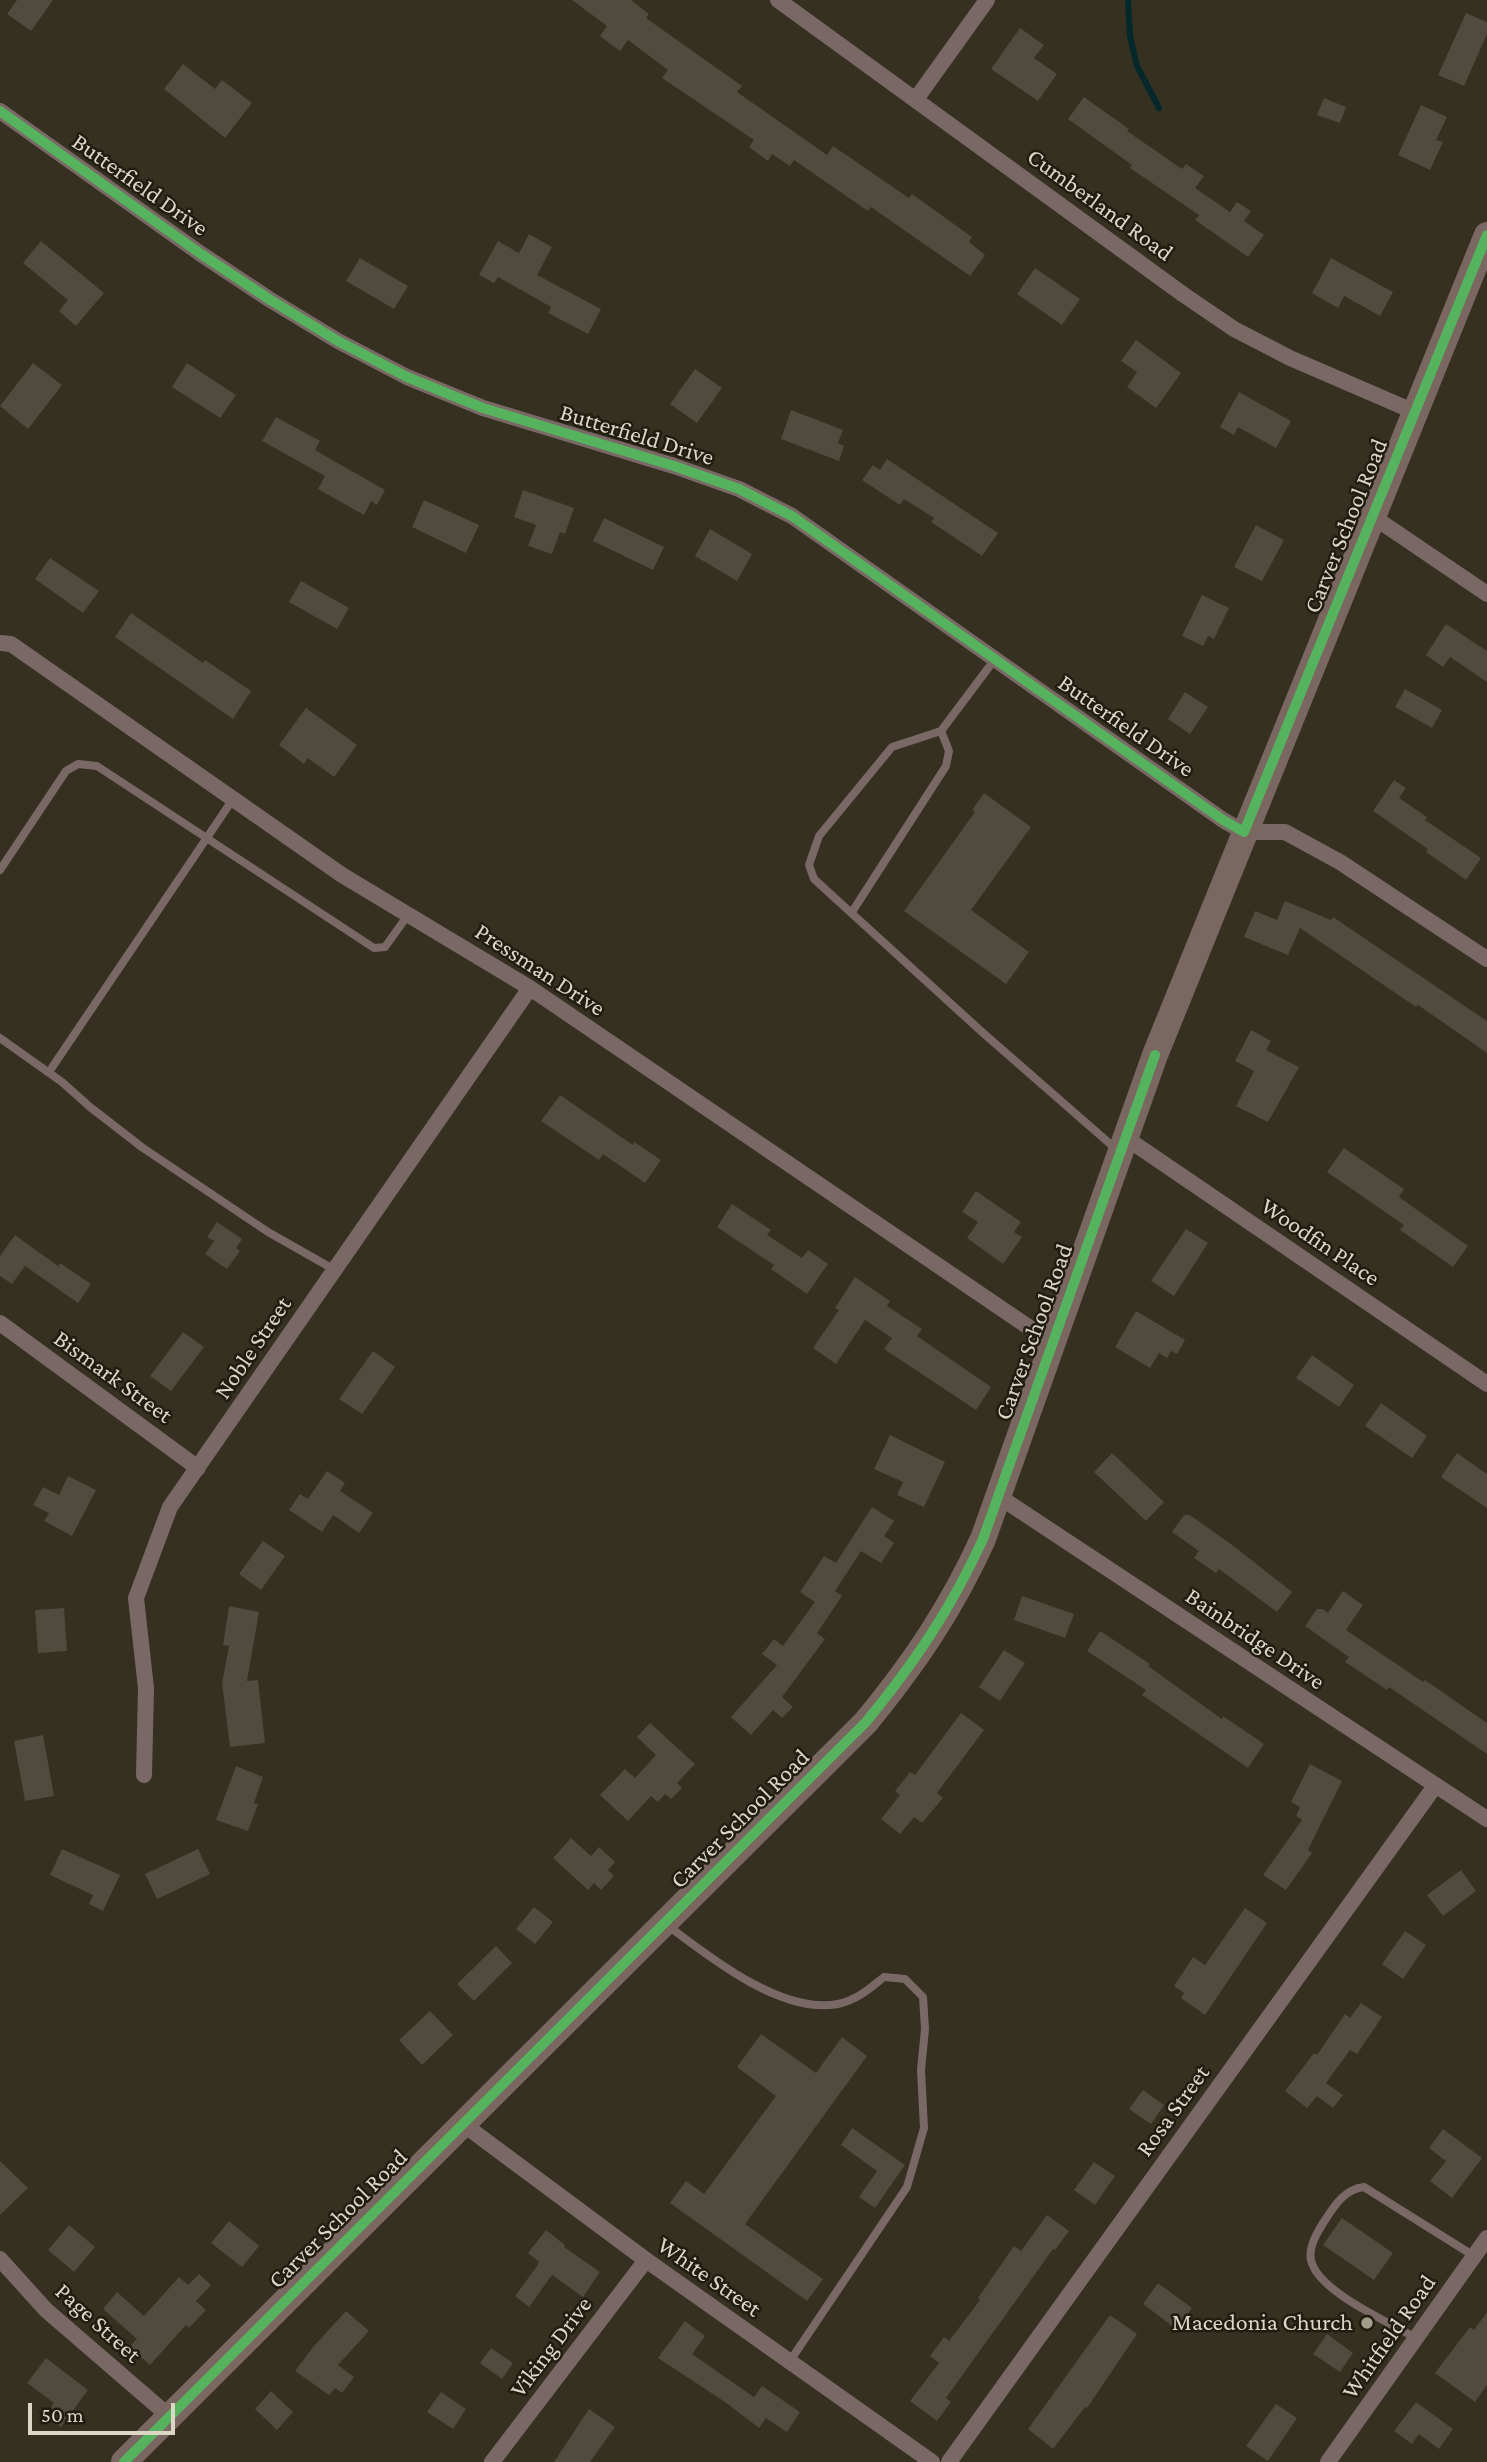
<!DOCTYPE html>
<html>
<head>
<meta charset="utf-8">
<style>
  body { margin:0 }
  #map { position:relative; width:1487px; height:2462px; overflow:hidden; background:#35301f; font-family:"Crimson Pro",serif }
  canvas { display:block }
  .scale { position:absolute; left:28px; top:2403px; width:147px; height:32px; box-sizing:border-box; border:4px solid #dcd6c5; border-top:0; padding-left:9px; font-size:21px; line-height:24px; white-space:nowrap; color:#dcd6c5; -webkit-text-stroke:5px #211c10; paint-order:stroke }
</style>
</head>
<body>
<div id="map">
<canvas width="1487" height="2462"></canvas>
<div class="scale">50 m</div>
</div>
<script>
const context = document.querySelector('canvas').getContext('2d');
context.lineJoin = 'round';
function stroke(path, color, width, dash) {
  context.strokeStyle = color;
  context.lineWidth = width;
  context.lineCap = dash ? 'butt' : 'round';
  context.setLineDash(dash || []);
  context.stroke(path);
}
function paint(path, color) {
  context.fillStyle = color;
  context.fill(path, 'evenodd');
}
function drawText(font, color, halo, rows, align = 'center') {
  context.font = font + ' "Crimson Pro",serif';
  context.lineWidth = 5;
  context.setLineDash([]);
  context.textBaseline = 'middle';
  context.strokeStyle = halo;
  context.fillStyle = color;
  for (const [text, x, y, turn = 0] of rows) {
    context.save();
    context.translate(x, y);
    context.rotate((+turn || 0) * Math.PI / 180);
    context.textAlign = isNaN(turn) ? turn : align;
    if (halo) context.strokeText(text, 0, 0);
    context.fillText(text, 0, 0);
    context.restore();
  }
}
stroke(new Path2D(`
  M1128,0l2,36 7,30 22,42`), '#05282c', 6);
paint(new Path2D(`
  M17,0h36l-22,31 -24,-17z
  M572,0h59l18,14 -3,4 96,68 -5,6 90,63 6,-9 76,52 3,-4 60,43 -3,5 16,13 -15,21 -99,-69 -3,4 -74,-51 -4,6 -18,-12 -4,7 -19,-14 5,-7 -92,-62 6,-8 -40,-30 -8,11 -20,-15 7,-10z
  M1466,13l21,9v12l-23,52 -26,-11z
  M1020,28l24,17 -10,13 23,16 -19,27 -47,-32z
  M183,64l32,25 7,-9 30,23 -27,35 -61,-49z
  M1084,97l45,32 -2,2 55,38 4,-5 18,12 -9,12 35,24 7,-10 14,9 -7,10 20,14 -16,22 -53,-37 4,-5 -69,-47 2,-3 -64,-46z
  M1324,98l22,9 -6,16 -23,-8z
  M1421,105l26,12 -11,23 7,2 -13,28 -32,-15z
  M529,234l23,13 -15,28 64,34 -13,25 -40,-21 3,-6 -53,-30 -4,6 -15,-8 19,-34 21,12z
  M41,241l63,52 -28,33 -17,-15 9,-11 -45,-37z
  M360,258l48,28 -14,23 -48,-28z
  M1331,258l62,34 -13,24 -36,-20 -6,12 -26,-15z
  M1035,268l45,31 -18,26 -45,-31z
  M1136,340l45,33 -25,35 -29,-21 10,-15 -16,-11z
  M33,363l29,22 -34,44 -28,-23z
  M187,363l49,32 -16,23 -48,-31z
  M695,369l27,19 -25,35 -27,-19z
  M1239,392l52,29 -15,27 -38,-21 -4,8 -14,-8z
  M791,410l52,20 -5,13 6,3 -5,15 -58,-22z
  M276,417l44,24 -5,9 70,40 -8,15 -6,-4 -7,14 -46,-26 7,-13 -63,-35z
  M887,459l111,74 -16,23 -51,-34 3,-4 -30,-19 -4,6 -38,-25 11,-15 7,5z
  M523,490l51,18 -9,26 -5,-2 -8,22 -24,-8 8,-21 -22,-8z
  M424,500l55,25 -13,28 -54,-26z
  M604,518l60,29 -11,23 -60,-29z
  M1256,525l28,15 -22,41 -28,-14z
  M710,529l42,25 -15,27 -42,-25z
  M50,558l49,33 -16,22 -48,-34z
  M301,581l48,27 -12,21 -48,-27z
  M1202,595l27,13 -15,31 -6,-3 -5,10 -21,-10z
  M131,613l72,50 2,-3 46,31 -18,28 -118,-82z
  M1446,624l41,27v31l-37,-25 -7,10 -17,-12z
  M1405,689l37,21 -10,18 -37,-21z
  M1185,692l23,15 -18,27 -22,-15z
  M306,708l51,37 -23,32 -26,-19 -4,6 -25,-19z
  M1394,780l12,8 -7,10 28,19 -2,3 56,38 -15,22 -40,-28 2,-3 -55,-38z
  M984,793l47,34 -60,83 58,42 -23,32 -102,-73 71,-99 -3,-2z
  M1285,901l46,19 2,-3 154,104v32l-69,-48 -2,2 -116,-79 -12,27 -44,-18 11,-26 22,9z
  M1251,1030l20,11 -5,9 33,17 -31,55 -32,-16 18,-35 -19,-10z
  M560,1095l73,50 1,-3 27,18 -16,23 -42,-29 -4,6 -58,-39z
  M1344,1148l60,41 -5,8 69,49 -15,21 -53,-37 4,-5 -77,-53z
  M976,1191l45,31 -7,10 8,5 -19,27 -36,-26 11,-16 -16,-10z
  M732,1204l39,26 -4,5 35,23 6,-8 20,14 -21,30 -36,-25 3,-4 -57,-38z
  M217,1222l25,17 -6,9 4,3 -13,18 -22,-15 9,-13 -7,-4z
  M1186,1229l22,14 -34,53 -23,-15z
  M15,1235l43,31 2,-3 31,21 -13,19 -53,-37 -13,18 -12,-8v-20z
  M855,1277l35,24 -3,5 35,23 -5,7 74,51 -15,23 -92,-61 8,-11 -27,-18 -29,44 -23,-16 26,-38 -4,-2z
  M1136,1311l49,29 -8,14 -6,-3 -4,7 -8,-5 -9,15 -35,-21z
  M183,1332l21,15 -33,44 -21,-15z
  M373,1351l22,16 -33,47 -23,-15z
  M1312,1355l42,30 -15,22 -43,-29z
  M1381,1403l46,33 -15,22 -47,-32z
  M890,1435l55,27 -21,45 -27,-12 6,-13 -29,-13z
  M1112,1453l52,49 -18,19 -52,-49z
  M1457,1453l30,21v34l-46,-31z
  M327,1471l18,12 -5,8 33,22 -14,20 -26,-18 -11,17 -33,-22 11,-16 8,5z
  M68,1476l28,14 -24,46 -28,-15 5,-8 -16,-8 10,-18 16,8z
  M872,1507l22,14 -10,15 10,7 -13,20 -20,-12 -26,40 7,5 -25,37 8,6 -43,58 11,10 -11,11 -9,-8 -22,25 -20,-18 46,-52 -15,-11 12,-15 9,7 32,-44 -15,-10 24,-36 12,7z
  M1184,1515h6l45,32 57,45 -15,20 -58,-43 -3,4 -22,-15 5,-7 -27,-19z
  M263,1541l22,15 -24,34 -22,-16z
  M1343,1591l20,14 -17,25 77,52 2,-2 62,43v31l-98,-67 -2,3 -42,-28 4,-5 -44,-31 12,-17h6l5,4z
  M1022,1596l52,18 -9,24 -51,-18z
  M229,1606l30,6 -12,69 11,-1 7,63 -35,4 -8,-64 7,-37 -6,-1z
  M64,1608l3,43 -29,2 -3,-43z
  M1100,1631l50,33 -2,2 74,53 1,-3 41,28 -16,24 -106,-73 4,-5 -59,-39z
  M1004,1650l21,13 -25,38 -21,-14z
  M961,1713l23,17 -47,63 6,5 -21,25 -8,-6 -14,17 -19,-15 19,-24 -5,-4 15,-19 5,3z
  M650,1723l45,41 -18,19 5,5 -11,11 -6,-5 -7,8 -7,-6 -23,25 -28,-26 25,-26 10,9 21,-23 -19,-18z
  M43,1735l11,61 -29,5 -11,-60z
  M1310,1764l32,17 -34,69 4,3 -26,37 -23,-15 39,-55 -6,-4 4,-9 -9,-5z
  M236,1766l27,11 -9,26 4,1 -10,27 -32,-11z
  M571,1838l20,18 8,-9 16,15 -7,8 6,6 -13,14 -7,-7 -6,7 -35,-32z
  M62,1849l58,26 -17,36 -14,-7 4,-9 -43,-20z
  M198,1849l12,25 -53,25 -12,-25z
  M1461,1870l15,21 -33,25 -16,-21z
  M534,1907l19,15 -18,22 -19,-15z
  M1245,1908l22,15 -62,92 -24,-17 3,-5 -10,-7 19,-29 12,8z
  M1405,1931l21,14 -23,34 -21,-15z
  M496,1946l16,17 -38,38 -17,-17z
  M1361,2003l21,14 -25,37 -7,-4 -24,33 17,12 -10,13 -16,-12 -10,12 -22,-17 29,-38 3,2 28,-41 5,4z
  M430,2011l23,24 -31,30 -23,-25z
  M761,2034l55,39 26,-36 25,19 -122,168 78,55 -16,22 -137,-98 16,-22 18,13 72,-98 -39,-29z
  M1143,2090l21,15 -13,19 -22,-15z
  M852,2128l53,37 -30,43 -16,-11 18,-26 -36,-26z
  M1443,2129l39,29 -30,40 -22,-17 16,-20 -17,-13z
  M0,2161l28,27 -28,27z
  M1094,2162l21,14 -20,29 -21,-15z
  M1047,2215l22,16 -14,19 -2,-1 -107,149 5,4 -14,19 -27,-20 29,-38 -9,-7 14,-19 5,4 31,-41 -2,-2 36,-52 7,5z
  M1342,2218l51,35 -19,27 -51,-35z
  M229,2221l30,25 -17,21 -31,-24z
  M69,2225l26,22 -21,25 -26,-22z
  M546,2230l19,15 -1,2 36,25 -17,25 -31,-22 -23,32 -14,-11 22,-30 2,-4 -11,-9z
  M199,2274l12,11 -15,16 10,9 -17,18 -3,-3 -36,40 -21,-18 8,-8 -34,-30 14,-17 27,24 35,-39 9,8z
  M1158,2283l34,25 -16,21 -33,-25z
  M346,2311l23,20 -31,34 16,12 -12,16 -7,-5 -6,7 -34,-24 18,-24z
  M1487,2312v73l-12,17 -40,-29 35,-46 4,3z
  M1110,2315l27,19 -50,74 -2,-1 -32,42 -25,-20z
  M685,2321l20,15 -13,18 62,43 8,-11 38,26 -13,20 -21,-14 -7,10 -34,-26 -67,-44z
  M1327,2334l26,19 -13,19 -27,-18z
  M491,2348l22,15 -11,16 -22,-16z
  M46,2358l42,32 -27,37 -16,-12 9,-12 -27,-20z
  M271,2391l22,21 -16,18 -22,-21z
  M441,2392l25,17 -13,20 -26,-17z
  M1416,2402l37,27 -14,20 -20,-15 -7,10 -18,-13z
  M1276,2404l21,14 -29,43 -22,-15z
  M589,2409l26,18 -25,35h-36z`), '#4f4b3d');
stroke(new Path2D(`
  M995,659l-54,72 -49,16 -73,89 -10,29 5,14 168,153 134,117
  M0,870l66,-99 12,-7 19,2 277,182 11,-1 23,-32
  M852,912l94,-146 3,-15 -8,-20
  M0,1038l62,44 28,25 53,41 125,84 67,38
  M49,1072l184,-273
  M667,1925c42,32 115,90 171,79 19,-4 31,-15 46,-27l21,2 18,18 2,32 -4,41 3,58 -17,59 -117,174
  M1416,2338c-27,-16 -99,-47 -105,-78 -3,-13 7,-29 14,-40 10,-15 20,-31 39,-33l110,69`), '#7a6867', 8);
stroke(new Path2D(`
  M778,0l406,295 50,34 56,29 125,54
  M916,99l71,-99
  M0,111l201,143 68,45 69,42 69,36 76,31 191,58 65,23 53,27 431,304 21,12h41l55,30 147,97
  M1372,516l115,78
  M0,643l11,1 331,231 188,113 522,355
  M1126,1138l361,246
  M0,1323l198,145
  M998,1496l489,323
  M144,1775l2,-87 -10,-90 34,-91 360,-519
  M463,2124l183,136 286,202
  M0,2259l46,51 124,107
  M492,2462l154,-202
  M949,2462l486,-676
  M1328,2462l159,-224`), '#7a6867', 16);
stroke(new Path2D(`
  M124,2462l742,-740c49,-60 85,-113 117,-183l172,-484 332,-820`), '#7a6762', 26);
stroke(new Path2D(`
  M0,111l201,143 68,45 69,42 69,36 76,31 191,58 65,23 53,27 431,304 21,12 243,-597
  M124,2462l742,-740c49,-60 85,-113 117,-183l172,-484`), '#56b35d', 10);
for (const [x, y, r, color] of [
  [1367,2323,7,"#a29c8b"]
]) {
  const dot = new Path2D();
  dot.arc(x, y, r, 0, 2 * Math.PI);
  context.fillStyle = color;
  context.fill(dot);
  stroke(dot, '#211c10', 2.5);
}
drawText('24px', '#dcd6c5', '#211c10', [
  ["Butterfield Drive",140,185,35],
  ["Cumberland Road",1100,205,36],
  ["Butterfield Drive",637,435,17],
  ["Carver School Road",1346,526,-68],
  ["Butterfield Drive",1126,726,35],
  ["Pressman Drive",540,970,33],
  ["Woodfin Place",1320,1242,34],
  ["Carver School Road",1034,1332,-70],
  ["Noble Street",253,1348,-56],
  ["Bismark Street",113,1377,36],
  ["Bainbridge Drive",1255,1639,34],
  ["Carver School Road",740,1819,-45],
  ["Rosa Street",1173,2111,-54],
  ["Carver School Road",338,2219,-45],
  ["White Street",709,2277,35],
  ["Page Street",98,2323,42],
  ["Whitfield Road",1389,2337,-55],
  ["Viking Drive",551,2347,-53]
]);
drawText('24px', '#dcd6c5', '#211c10', [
  ["Macedonia Church",1353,2323]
], 'right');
</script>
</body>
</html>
